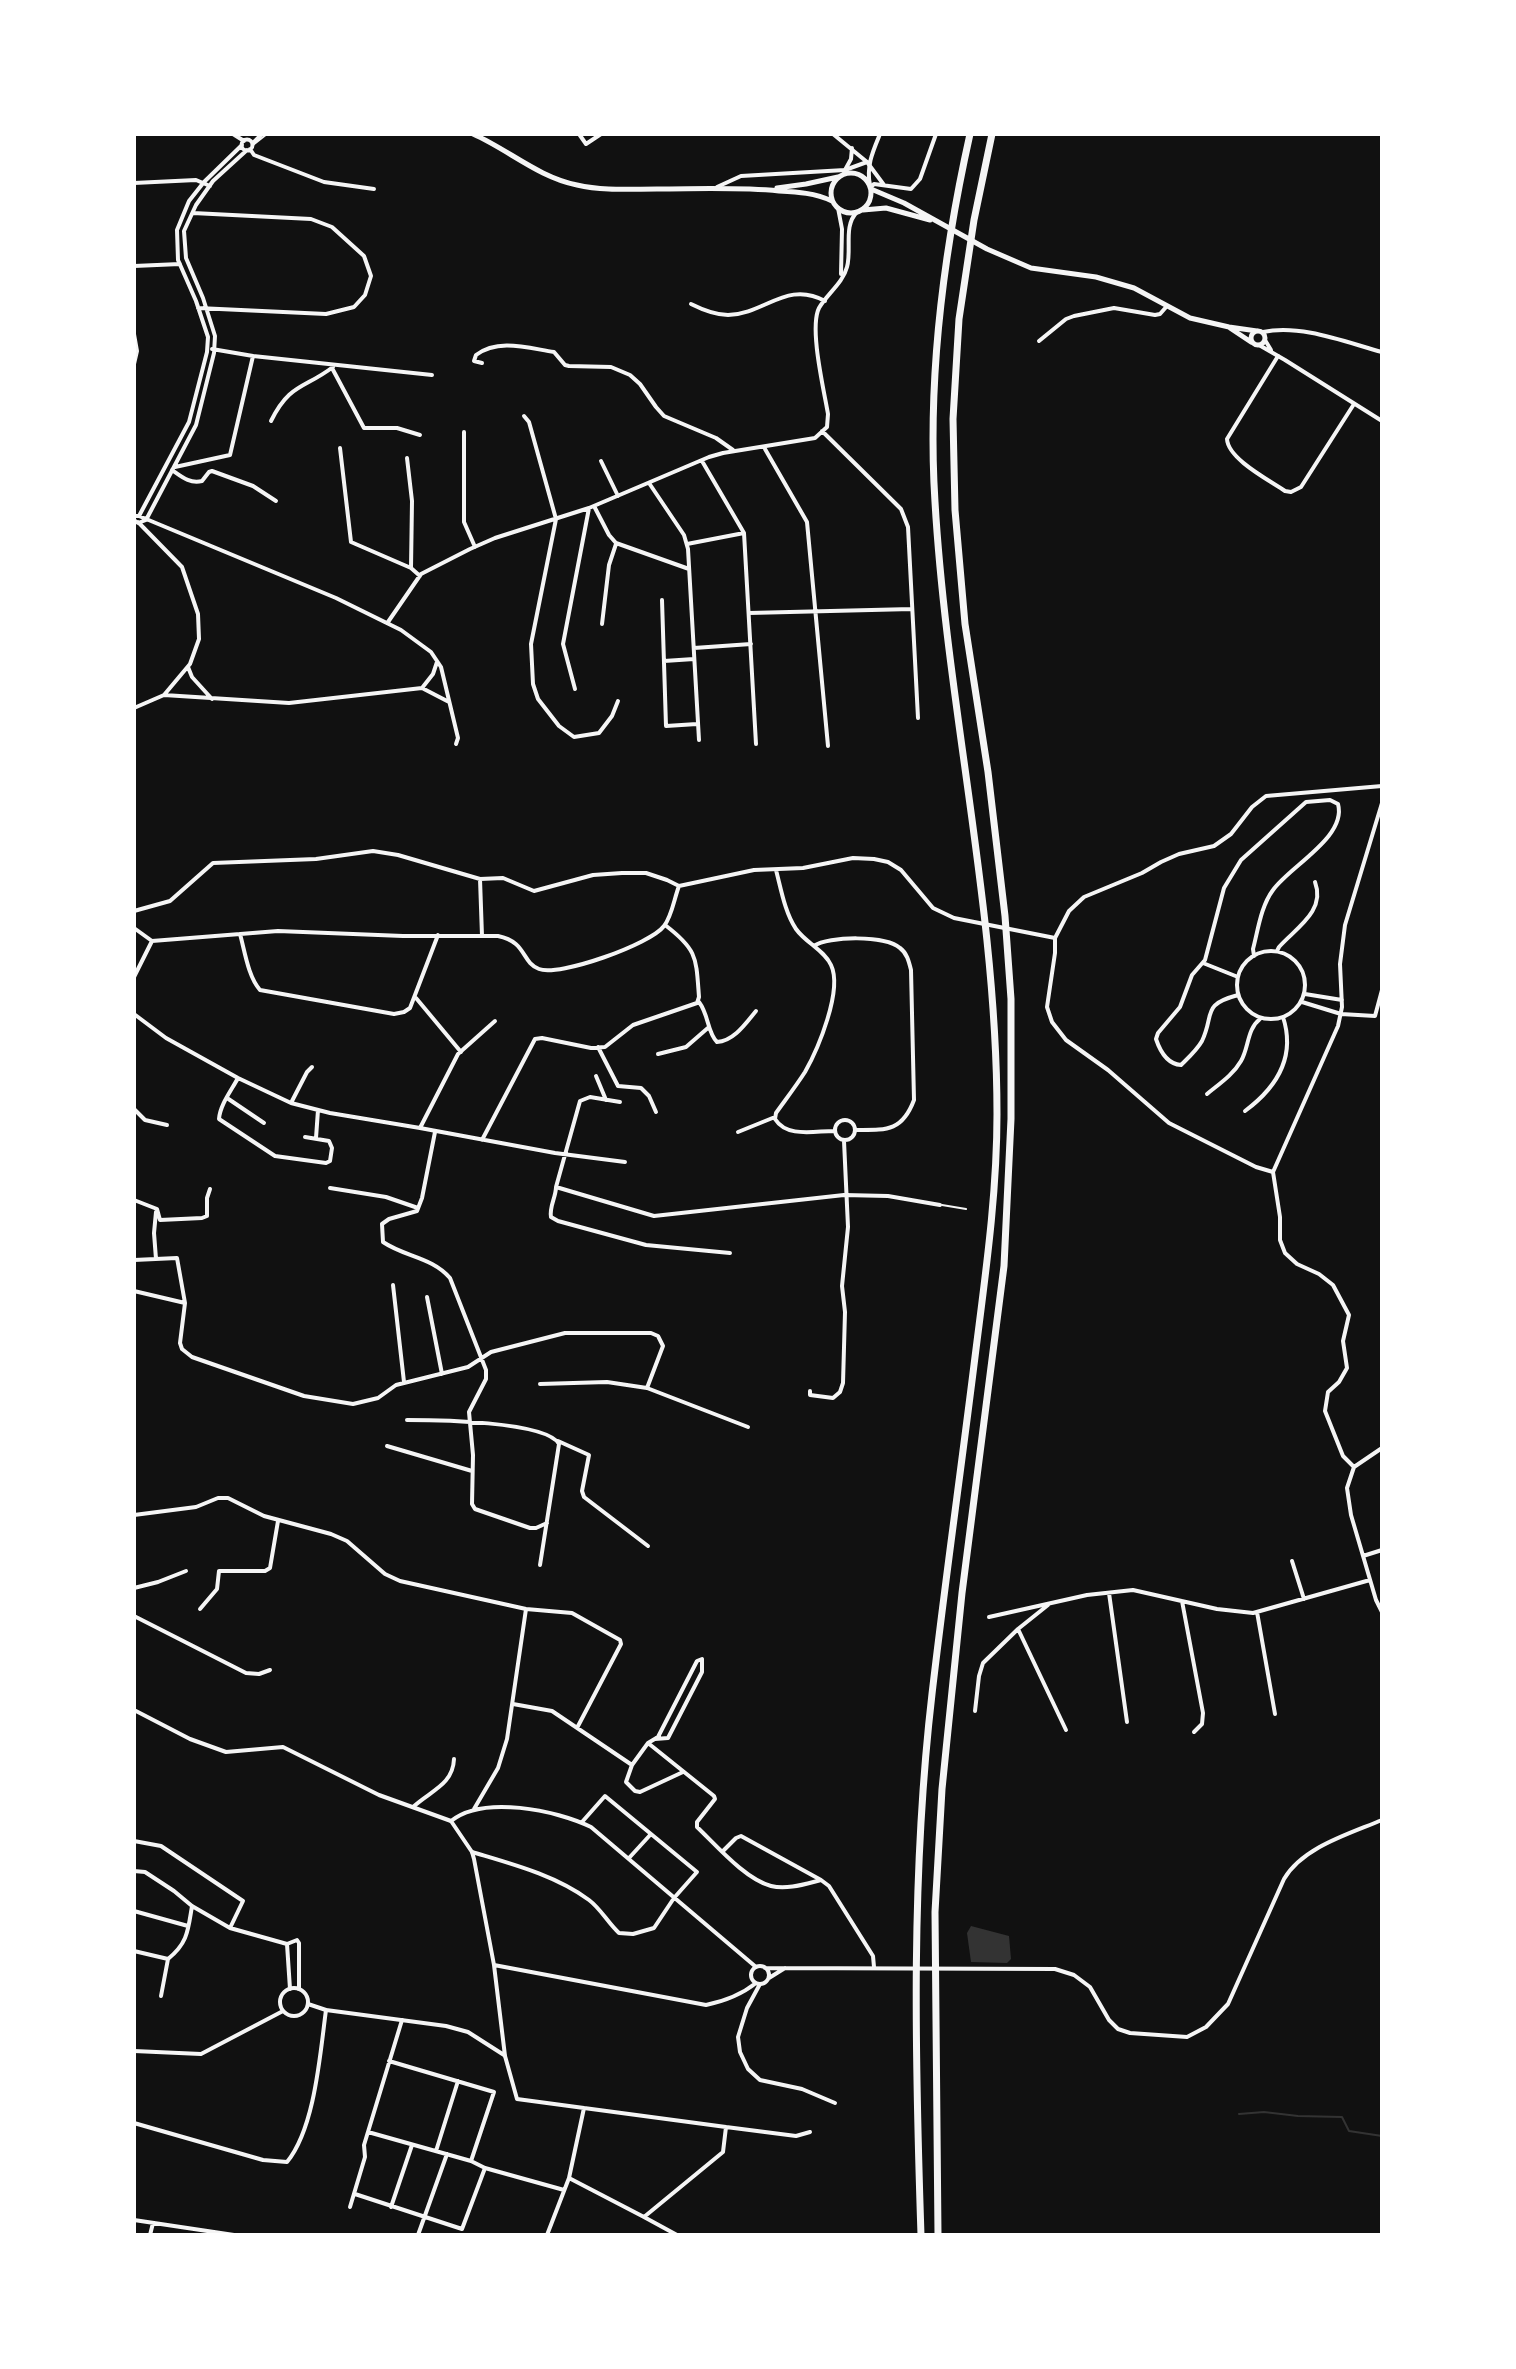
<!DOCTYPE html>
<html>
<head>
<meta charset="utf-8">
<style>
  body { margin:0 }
  #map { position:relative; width:1516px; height:2369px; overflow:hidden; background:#111; font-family:Montserrat,sans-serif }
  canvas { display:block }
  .frame { position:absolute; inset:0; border:136px solid #fff; pointer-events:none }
</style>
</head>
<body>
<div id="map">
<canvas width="1516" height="2369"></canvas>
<div class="frame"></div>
</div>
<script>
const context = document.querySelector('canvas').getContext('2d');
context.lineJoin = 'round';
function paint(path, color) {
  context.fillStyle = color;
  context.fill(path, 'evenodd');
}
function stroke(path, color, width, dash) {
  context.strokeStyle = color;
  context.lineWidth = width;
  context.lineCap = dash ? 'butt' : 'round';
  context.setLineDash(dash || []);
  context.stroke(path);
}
paint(new Path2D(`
  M971,1926l38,10 2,23 -4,4 -36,-1 -4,-29z`), '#333');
stroke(new Path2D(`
  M1239,2114l25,-2 34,4 44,1 7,14 33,5`), '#333', 2);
stroke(new Path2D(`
  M253,145l14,-11
  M942,1205l24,4`), '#f5f5f5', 2);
stroke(new Path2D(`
  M233,134l11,7
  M579,134l7,10 15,-10
  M833,134l34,28
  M241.5 145a5.5 5.5 0 1 1 11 0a5.5 5.5 0 1 1-11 0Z
  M253,143l9,-9
  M250,149l4,6 70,27 50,7
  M134,183l62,-3 14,6
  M870,185c-4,-19 3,-34 10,-51
  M717,187l24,-11 104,-6 6,-11 1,-11
  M838,208l4,21 -1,45
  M193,213l118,6 21,8 32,29 7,20 -6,19 -11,12 -28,7 -128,-6
  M134,266l46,-2
  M691,304c12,6 24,11 37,11 37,-1 59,-35 97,-14
  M134,334l3,17 -3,13
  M1039,341l27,-22 8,-3 40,-8 41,7 5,-1 7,-8
  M212,349l41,7 179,19
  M1278,356l-51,83c1,20 42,41 58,52l6,1 10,-5 53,-83
  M482,363l-8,-2 2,-6c22,-17 52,-7 78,-3l11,13 4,1 42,1 19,8 10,9 16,23 8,9 52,22 17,12
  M332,368l32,60h33l23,7
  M524,416l5,6 27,97 -25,125 2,40 5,15 21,27 15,11 25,-4 13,-17 6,-15
  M271,421c19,-38 33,-32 62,-54
  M822,431l79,78 7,18 10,191
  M464,432v90l11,25
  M340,448l11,94 60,26
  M765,449l42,73 21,224
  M407,458l5,43 -1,67 9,8
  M601,461l17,35
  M702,461l42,72 12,211
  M175,467l55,-12 23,-99
  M172,470c10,7 18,14 30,11l7,-9 3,-1 41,15 23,15
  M649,483l35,52 4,14 11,191
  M594,506l15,29 7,8 73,26
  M134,516h5l197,82 65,32 30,22 10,15 17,71 -2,6
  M139,516l50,-94 18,-70 1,-15 -12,-36 -18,-41 -1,-30 12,-29 15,-19 38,-37
  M134,520l4,3 8,-3 50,-95 18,-72 1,-17 -12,-38 -17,-40 -2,-27 12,-26 17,-24 34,-31
  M138,522l44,45 16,47 1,25 -9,25 -26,31
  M687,544l57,-11
  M662,600l4,126 31,-2
  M749,613l163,-4
  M388,622l33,-48 49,-25 25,-11 94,-30 120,-51 14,-4 92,-15 12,-11 1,-13c-4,-24 -19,-86 -9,-106 8,-14 24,-25 28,-41 5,-18 -4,-41 10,-55
  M602,624l7,-59 7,-21
  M694,648l57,-4
  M664,661l30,-2
  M188,667l4,10 20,22
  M422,688l27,14
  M575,689l-12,-45 26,-136
  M134,708l30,-13 125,8 133,-15 11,-14 4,-12
  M776,870c5,19 9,43 20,59 10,14 28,21 35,36 12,25 -13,84 -26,107 -9,14 -19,27 -29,41l-1,6c12,19 39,12 59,12
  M480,879l2,57
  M134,911l36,-10 43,-38 103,-4 57,-8 25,4 82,24 23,-1 31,13 59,-16 29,-2h24l21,7 12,6 75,-16 49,-2 50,-10 21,1 14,3 13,8 32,38 21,10 101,20
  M134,928l18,13 126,-10 125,5h95c29,6 23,26 41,33 20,8 112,-25 125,-43 8,-10 10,-27 15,-40
  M240,934c5,18 8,42 20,56l134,24 10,-2 6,-4 28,-73
  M814,946c14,-10 72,-11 86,2 7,5 9,14 11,22l3,130c-12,32 -28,30 -59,30
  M1237 985a34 34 0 1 1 68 0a34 34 0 1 1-68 0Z
  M1277,951l2,-4c17,-19 47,-36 36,-65
  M1203,963l35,14
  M134,977l18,-36
  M1305,994l37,6
  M1238,995c-37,10 -23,18 -36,46 -5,9 -14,17 -21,24 -14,-1 -21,-14 -25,-26l2,-6 22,-26 12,-32 13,-15 19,-72 17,-28 65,-58 24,-2 8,4c9,33 -48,62 -65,86 -12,16 -15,40 -20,59l1,7
  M416,998l45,54
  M699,1002c10,13 8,30 18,40 17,-1 29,-19 39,-31
  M1302,1002l39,12 34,2 7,-26
  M134,1014l32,24 72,40 53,25 39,10 90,15
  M495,1021l-37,33 -38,74 135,25 70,9
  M598,1047l20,39 23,2 8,8 7,16
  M658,1054l28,-7 23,-20
  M596,1076l10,24
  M238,1078c-7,13 -18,27 -19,41l56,37 51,7 4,-2 2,-13 -3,-7 -24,-4
  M1207,1094c12,-10 26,-19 34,-33 8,-14 6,-32 19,-42
  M227,1098l37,25
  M620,1102l-30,-5 -10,4 -24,86 98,29 190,-21 44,1 52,9
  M291,1103l16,-31 5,-5
  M134,1109l11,11 22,5
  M1245,1111c31,-23 51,-54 38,-94
  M835 1130a10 10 0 1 1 20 0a10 10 0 1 1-20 0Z
  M435,1132l-13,66 -5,13 -28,8 -7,5 1,18c22,15 49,15 67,36l36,92v9l-17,33 4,43 -1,49 3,5 55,19h6l11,-5
  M738,1132l37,-15
  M316,1138l2,-28
  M482,1140l53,-101 7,-1 49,10 14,-1 28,-22 64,-22 2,-6c-3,-39 -1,-47 -34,-72
  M1273,1172l-17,-5 -87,-44 -61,-53 -42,-30 -14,-18 -5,-15 8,-54v-15l14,-27 15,-14 58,-24 19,-11 18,-8 35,-8 17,-12 21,-27 14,-11 116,-10
  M1273,1172l65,-146 4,-19 -2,-43 5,-39 37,-122
  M1273,1172l7,45v23l5,13 12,11 22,10 14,11 16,30 -6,26 4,27 -8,14 -11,10 -3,19 18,45 11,11
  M556,1187c0,10 -7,20 -5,30l7,4 88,24 84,8
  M330,1188l56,9 32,11
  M134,1200l23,9 3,11 42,-2 5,-2v-18l3,-9
  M156,1259l-2,-26 2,-21
  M134,1260l43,-2 8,45 -5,40 2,6 10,8 112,39 49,8 25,-6 18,-13 72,-18 23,-15 74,-19h86l7,3 5,10 -16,42 101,39
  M393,1285l11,97
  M134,1291l51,12
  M427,1297l15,77
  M540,1384l67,-2 40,6
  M810,1391v4l23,3 7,-6 3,-9 2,-71 -3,-26 6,-59 -4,-86
  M407,1420c27,0 139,1 152,24l-19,121
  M558,1441l31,14 -7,36 2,6 64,49
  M387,1446l85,25
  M1382,1448l-28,19 -7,21 4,27 25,85 6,12
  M134,1515l62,-8 22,-9h10l36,18 67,18 16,7 38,33 15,7 126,28 46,4 48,27 1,4 -44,84
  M1363,1556l19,-6
  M1292,1561l12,38
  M134,1588l24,-6 28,-11
  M1109,1593l18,129
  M1182,1601l21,112 -1,11 -8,8
  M1048,1605l-30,24 48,101
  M200,1609l17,-20 2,-18h46l5,-3 8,-47
  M1257,1612l18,102
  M134,1616l112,57 13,1 11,-4
  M989,1617l98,-22 46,-5 84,19 36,4 117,-33
  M513,1704l39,7 80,54 16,-22 10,-6 39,-76 5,-2v13l-34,66 -13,1
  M975,1711l4,-35 4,-13 35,-34
  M648,1743l66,53 1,3 -18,23v5c20,19 48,52 74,59 16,4 34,-2 50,-6
  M632,1765l-6,17 9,9 5,1 43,-20
  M413,1807c17,-16 40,-22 41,-48
  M474,1809l24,-41 9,-29 19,-130
  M451,1821c32,-26 105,-11 140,6l165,140
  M134,1841l27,5 82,55 -13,27
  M723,1851l13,-13 5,-2 80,44 8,6 44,70 1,11
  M472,1852c40,12 83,23 117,48 12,9 19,23 30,33l14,1 21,-6 20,-30 23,-26 -92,-76 -23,26
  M629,1858l22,-24
  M134,1871l11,1 29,19 18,15 38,22 57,16
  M134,1911l54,15
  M134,1951l34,8c20,-16 20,-29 24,-53
  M760,1984l-13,24 -9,29 2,15 8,17 12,11 42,9 33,14
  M290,1989l-3,-45 10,-4 2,3v46
  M161,1996l7,-37
  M505,2056l12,43 67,9 -15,70 -22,57
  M389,2061l105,31 -23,69
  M134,2123l129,37 24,2c28,-34 33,-108 39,-152
  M726,2127l70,9 14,-4
  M368,2132l103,29 14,7 79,22
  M436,2151l22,-70
  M569,2178l75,39 79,-65 3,-25 -142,-19
  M355,2194l107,35 23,-61
  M350,2207l15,-50 -1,-12 38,-125
  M391,2207l21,-62
  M644,2217l33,18
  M134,2220l100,15
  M150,2235l3,-12
  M418,2235l29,-81`), '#f5f5f5', 4);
stroke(new Path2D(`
  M844,174l1,-4 22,-8 17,23
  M871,187l3,-3 37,5 9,-10 16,-45
  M1263,332c38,-8 82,10 119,20
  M1265,340l6,10
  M1259,345l26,15 97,61
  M134,1710l56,29 36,13 57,-5 96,48 72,26 21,31 2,7 20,106 11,91
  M494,1965l212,40c19,-4 35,-10 50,-22
  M751 1975a9 9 0 1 1 18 0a9 9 0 1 1-18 0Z
  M765,1968l290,1 19,6 16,12 19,33 9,9 12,4 57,4 19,-10 22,-23 56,-125c19,-32 65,-45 98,-59
  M769,1978l16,-10
  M280 2002a14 14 0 1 1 28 0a14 14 0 1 1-28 0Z
  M308,2004l18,6 120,16 22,6 36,23
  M134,2051l67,3 82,-43`), '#f5f5f5', 4);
stroke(new Path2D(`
  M473,134c36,16 65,43 104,51 26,6 53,4 80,4 40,0 82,-2 122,2 19,1 36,2 53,10
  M831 193a20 20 0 1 1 40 0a20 20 0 1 1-40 0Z
  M777,188l29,-4 32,-7
  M871,189l33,14 83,46 44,19 65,9 38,11 56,30 39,9 28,4
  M863,210l23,-2 44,12
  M1230,328l21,14
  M1251 338a7 7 0 1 1 14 0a7 7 0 1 1-14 0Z`), '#f5f5f5', 5);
stroke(new Path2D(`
  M921,2235c-6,-181 -10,-361 11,-541 13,-112 29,-224 43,-337 10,-80 22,-161 22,-243 0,-205 -50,-407 -62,-612 -8,-124 8,-247 35,-368
  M938,2235l-3,-323 7,-123 20,-196 42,-327 7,-147v-120l-6,-83 -17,-144 -23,-148 -10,-114 -2,-91 6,-100 15,-99 18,-86`), '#f5f5f5', 7);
</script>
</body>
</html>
